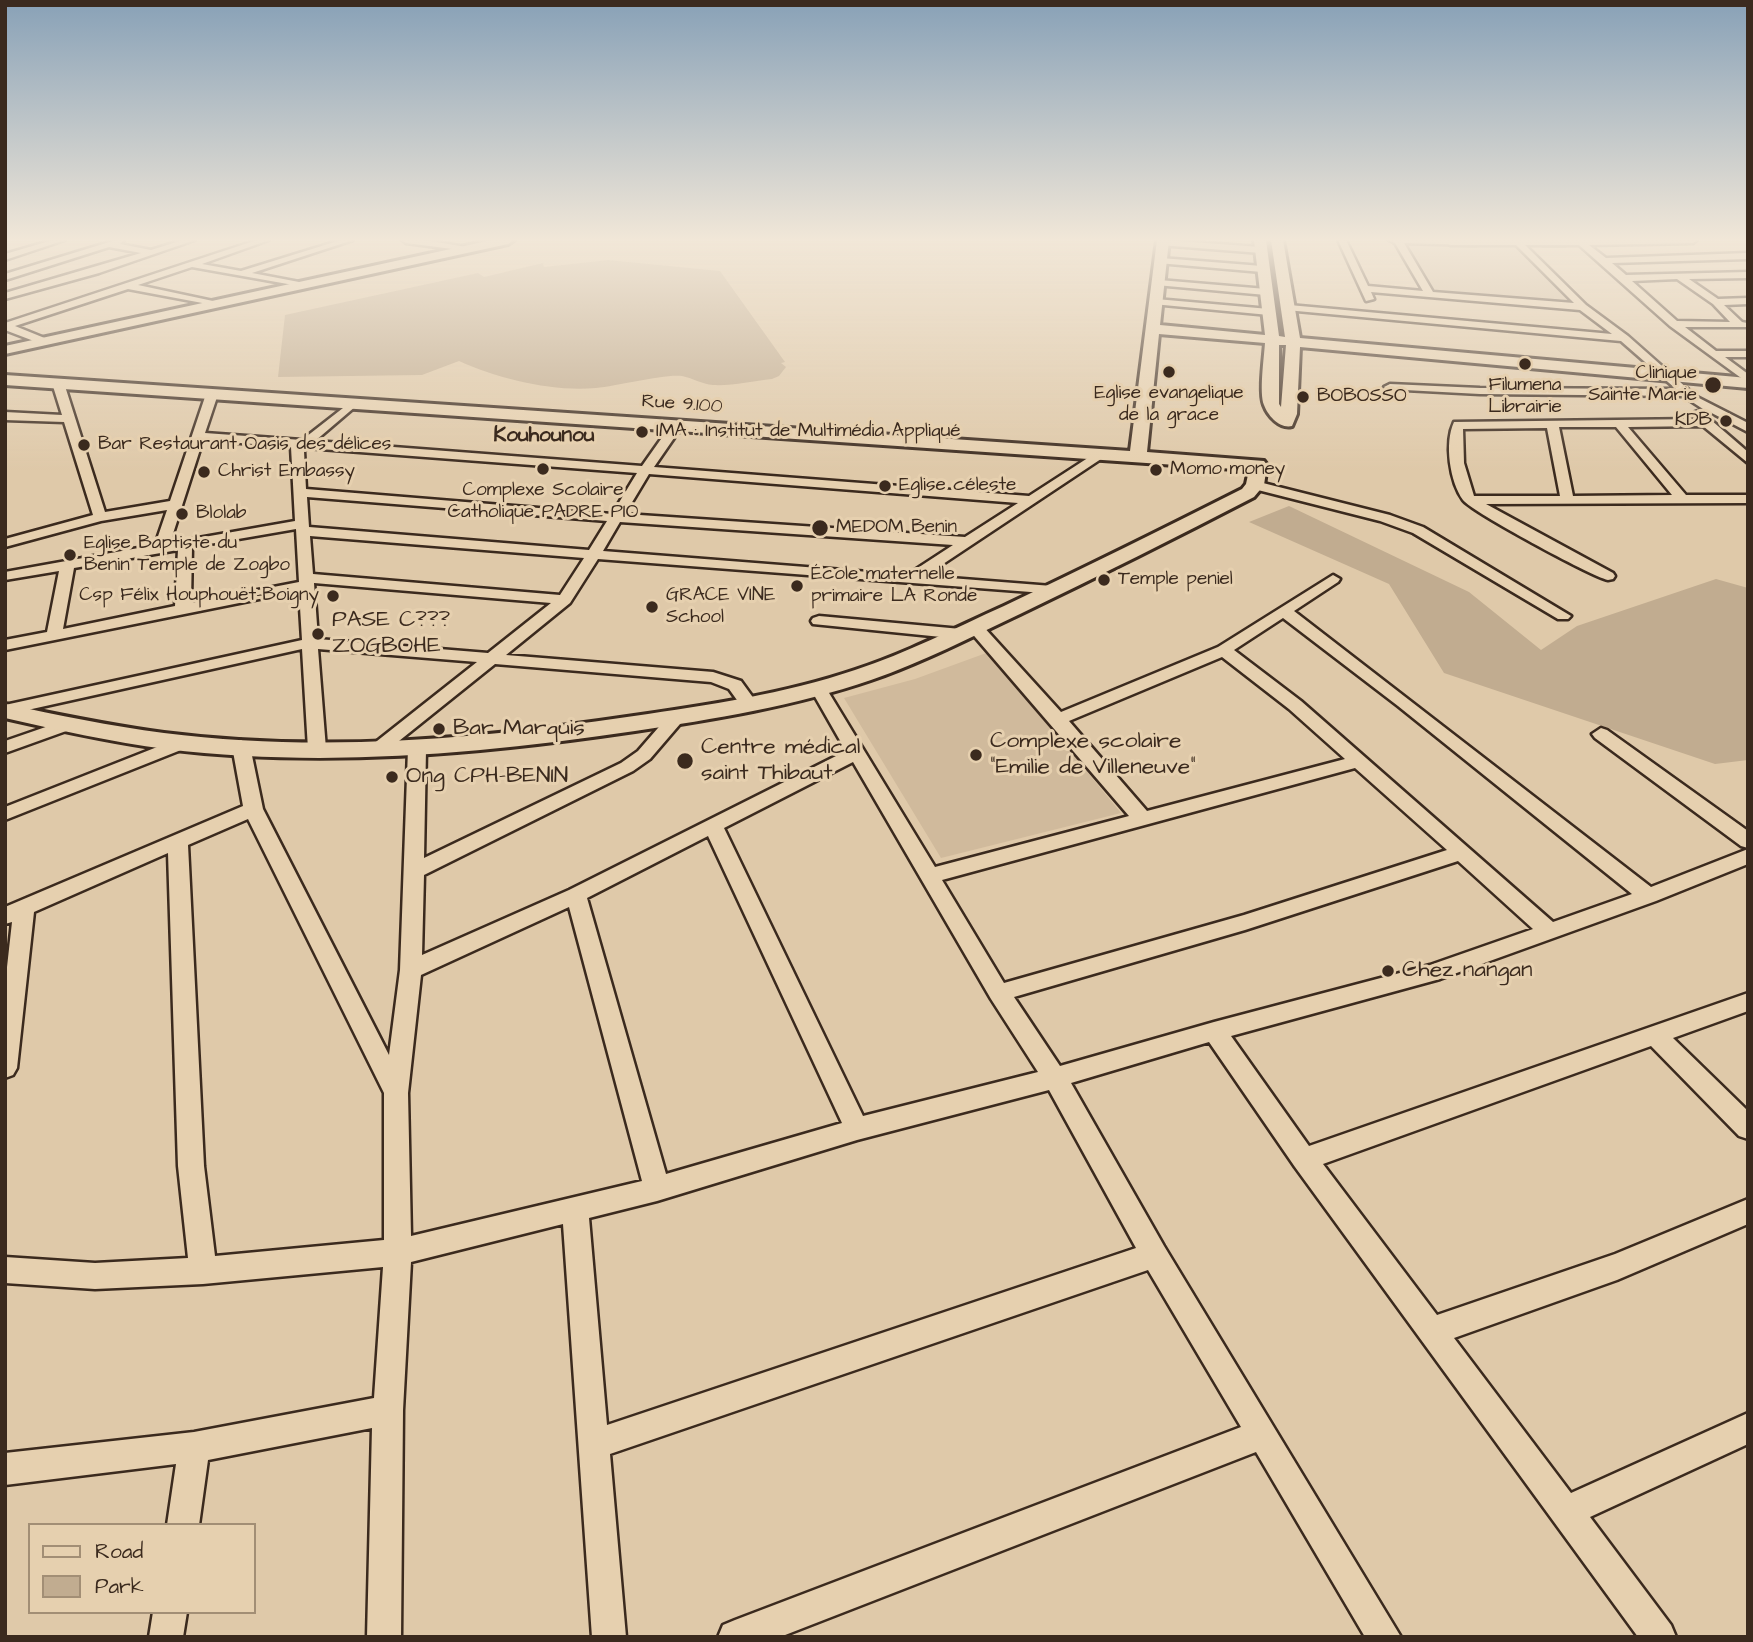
<!DOCTYPE html>
<html>
<head>
<meta charset="utf-8">
<style>
  body { margin:0 }
  #map { position:relative; width:1753px; height:1642px; overflow:hidden; background:#dfc9a9; font-family:"Architects Daughter",sans-serif }
  canvas { display:block }
  .frame { position:absolute; inset:0; border:7px solid #3b2a1e; pointer-events:none }
  .legend { position:absolute; left:28px; top:1523px; width:228px; height:91px; box-sizing:border-box; background:#e6d0af; border:2px solid #a28e75; margin:0; padding:9px 12px; list-style:none; font-size:21px; color:#3b2a1e }
  .legend li { display:flex; align-items:center; gap:14px; height:35px }
  .legend b { width:35px; border:2px solid #a28e75 }
</style>
</head>
<body>
<div id="map">
<canvas width="1753" height="1642"></canvas>
<div class="frame"></div>
<ul class="legend">
<li><b style="height:9px;background:#e6d0af"></b>Road</li>
<li><b style="height:19px;background:#c1ac90"></b>Park</li>
</ul>
</div>
<script>
const context = document.querySelector('canvas').getContext('2d');
context.lineJoin = 'round';
function paint(path, color) {
  context.fillStyle = color;
  context.fill(path, 'evenodd');
}
function stroke(path, color, width, dash) {
  context.strokeStyle = color;
  context.lineWidth = width;
  context.lineCap = dash ? 'butt' : 'round';
  context.setLineDash(dash || []);
  context.stroke(path);
}
function drawText(font, color, halo, rows, align = 'center') {
  context.font = font + ' "Architects Daughter",sans-serif';
  context.lineWidth = 6;
  context.setLineDash([]);
  context.textBaseline = 'middle';
  context.strokeStyle = halo;
  context.fillStyle = color;
  for (const [text, x, y, turn = 0] of rows) {
    context.save();
    context.translate(x, y);
    context.rotate((+turn || 0) * Math.PI / 180);
    context.textAlign = isNaN(turn) ? turn : align;
    if (halo) context.strokeText(text, 0, 0);
    context.fillText(text, 0, 0);
    context.restore();
  }
}
paint(new Path2D(`
  M1406,244l109,2 57,56 -139,-10z
  M989,652l132,161 -180,45 -97,-160 71,-19z`), '#d0ba9c');
paint(new Path2D(`
  M608,260l112,11 65,91 -4,1 5,4 -7,9 -7,3c-19,2 -40,7 -59,6 -11,-1 -21,-7 -31,-9 -19,-2 -64,10 -86,12 -44,4 -97,-9 -137,-27l-37,14 -144,2 7,-62 193,-42 6,4 59,-14 1,4z
  M1289,506l180,86 72,58 36,-24 139,-47 32,9v172l-33,4 -271,-91 -55,-89 -140,-62z`), '#c1ac90');
const street = new Path2D(`
  M53,240h12l-60,20v-6z
  M116,240h8l-4,4 31,6 32,-10h12l-96,33 -94,26v-6l136,-40 -32,-6 -104,33v-6z
  M257,240h12l-67,24 39,7 100,-31h12l-101,33 47,9v4l-107,-19 -54,18 75,16v4l-85,-16 -113,37 32,13v4h-8l-34,-13v-7z
  M402,240h22l48,8 -4,3 -62,-8z
  M1163,240l98,7 4,3 -4,3 -101,-8z
  M1338,240h8l22,46 55,5 -28,-48 -6,-3h84l3,5 -72,-2 29,49 141,11 -59,-59 7,-2 64,63 42,31 69,61 51,26v9l-42,-22 5,10 37,32v11l-45,-37 -75,1 58,68h62v8l-262,1 127,69 2,3 -2,3 -5,1c-17,-4 -136,-68 -145,-80 -13,-18 -19,-57 -9,-78l244,-3 -3,-7 8,-3 -20,-13 -203,-2 -94,-5 -2,-2 6,-3 90,4 196,1 -55,-48 -335,-31 -2,-2 5,-3 323,29 -32,-24 -209,-18 3,7 -8,2zM1559,427h57l56,68 -99,1zM1547,428l13,68h-86l-10,-33 -1,-34z
  M1545,240h152l-4,3 -104,2 17,13 142,-5v6l-136,4 14,12 122,-3v6l-59,1 29,20 30,-1v6l-24,1 18,17 5,1v4h-62l31,24h32v6h-23l23,17v9l-78,-57 -91,-81h-37zM1677,279l36,25 17,18 -53,-1 -45,-40z
  M1161,258l101,8 5,3 -5,3 -104,-9v-4z
  M1159,280l107,9 5,3 -5,3 -110,-10v-4z
  M1156,299l113,10 5,3 -5,3 -116,-11v-4z
  M58,380l6,3 41,129 65,-11 36,-107 6,-3 6,3 -13,39 97,7 50,-39 4,1v4l-41,35 327,25 31,-44 4,-1 6,4 -29,42 375,29 68,-44 4,-1 6,4 -182,121 127,10 5,2 3,3 -3,3 -459,-35 -28,44 -64,52 207,17 28,9 16,22 -3,4h-12l-13,-18 -18,-7 -216,-18 -111,89h-12l-3,-4 3,-4 105,-83 -159,-13 8,100 -9,6 -9,-6 -6,-100 -297,66v-10l297,-65 -3,-49 -294,59v-10l42,-8 12,-61 -54,9v-8l150,-27 12,-35 -66,11 -96,26v-8l88,-24 -29,-93 -59,-2v-8l57,3 -10,-32zM203,440l88,7 4,74 -125,22zM307,448l330,25 -25,41 -306,-25 -2,-38zM649,474l369,29 -53,34 -340,-23zM307,497l300,24 -18,29 -280,-23zM620,522l333,23 -46,30 -304,-24zM296,529l3,53 -108,21 1,-56zM310,536l274,22 -24,37 -247,-21zM178,550l-3,56 -112,23 11,-61zM314,583l237,20 -63,50 -170,-14z
  M1255,481l135,34 33,12 148,89 -3,3h-10l-145,-86 -33,-12 -130,-33v-6z
  M1333,575l7,4 -2,3 -44,29 357,276 97,-38v15l-92,37 -216,78 -209,57 78,110 439,-153v18l-75,27 75,73v28l-9,-3 -88,-90 -328,118 114,151 178,-61 133,-55v25l-131,56 -163,58 117,155 177,-80v31l-158,73 81,108 5,12h-38l-343,-470 -86,-125 -138,41 93,163 237,391h-36l-109,-185 -476,185h-62l5,-12 12,-5 506,-193 -93,-157 -538,184 16,183h-34l-29,-413 -152,38 -8,148 -2,227h-34l5,-209 -164,32 -9,65h-32l9,-61 -171,21v-32l189,-21 180,-34 9,-131 -180,17 -108,5 -90,-6v-26l90,6 93,-5 -10,-92 -10,-313 -134,59 -17,156 -4,7 -8,3v-93l7,-63 -7,2v-17l238,-101 -11,-60 3,-4 6,-2 9,6 13,63 126,246 11,-85 8,-221 3,-4h12l3,4 -2,109 197,-95 17,-12 33,-38 6,-1 9,5 -36,42 -17,12 -209,104 -2,80 147,-65 277,-139 -36,-63 8,-5 8,5 109,179 194,-51 -160,-186 -2,-3 2,-3h12l80,88 157,-65zM1283,618l115,88 234,188 -79,28 -252,-221 -67,-51zM1222,657l67,52 56,50 -198,52 -78,-90zM853,762l138,237 47,73 -175,44 -139,-288zM1355,768l92,82 -203,65 -240,68 -62,-103zM248,819l136,274v147l-169,16 -11,-90 -16,-321zM708,836l134,287 -176,51 -79,-276zM1458,861l75,68 -103,36 -216,57 -154,44 -46,-69 231,-67zM569,907l73,274 -231,55 -3,-143 13,-118zM1049,1090l87,158 -529,177 -18,-207 68,-17 200,-61z
  M819,616l142,13 8,5 -8,5 -148,-15 -2,-3 2,-3z
  M63,721l9,5 -3,4 -64,23v-12z
  M1601,728l6,2 141,101v17l-7,-2 -146,-108 -3,-4z
  M185,736l6,2 3,4 -3,4 -186,74v-13z
  M153,1612h34l-4,25h-34z`);
const secondary = new Path2D(`
  M492,240h22l-6,4 -503,110v-8z
  M1157,240h12l-9,85 105,10 -11,-95h12l13,96 6,1 -14,-97h12l17,98 448,40v10l-448,-41 -3,67 -5,12c-12,3 -24,-10 -28,-21 -5,-12 0,-47 1,-62l-106,-9 -12,118 117,9 3,4 -3,20 -10,12c-77,40 -155,79 -234,117 -49,23 -97,48 -149,66 -76,26 -157,39 -236,51 -155,23 -313,37 -469,18 -54,-7 -108,-19 -161,-31v-14c53,11 105,22 159,29 156,20 315,6 470,-17 75,-11 150,-22 221,-46 52,-17 100,-42 149,-64 80,-38 159,-77 238,-117l4,-5 3,-14 -1244,-85v-10l1125,76zM1279,345h7l-5,62 -2,-3z`);
const highway = new Path2D(`
  M1442,240h132l-8,5h-116z`);
stroke(street, '#3b2a1e', 5);
stroke(secondary, '#3b2a1e', 6);
stroke(highway, '#3b2a1e', 5);
paint(street, '#e6d0af');
paint(secondary, '#e6d0af');
paint(highway, '#e6d0af');
const sky = context.createLinearGradient(0, 0, 0, 470);
sky.addColorStop(0, '#88a1b7');
sky.addColorStop(0.51, '#f1e7d8');
sky.addColorStop(1, '#f1e7d800');
context.fillStyle = sky;
context.fillRect(0, 0, 1753, 470);
for (const [x, y, r, color] of [
  [1525,364,7,"#3b2a1e"],
  [1169,372,7,"#3b2a1e"],
  [1713,385,9,"#3b2a1e"],
  [1303,397,7,"#3b2a1e"],
  [1726,421,7,"#3b2a1e"],
  [642,432,7,"#3b2a1e"],
  [84,445,7,"#3b2a1e"],
  [543,469,7,"#3b2a1e"],
  [1156,470,7,"#3b2a1e"],
  [204,472,7,"#3b2a1e"],
  [885,486,7,"#3b2a1e"],
  [182,514,7,"#3b2a1e"],
  [820,528,9,"#3b2a1e"],
  [70,555,7,"#3b2a1e"],
  [1104,580,7,"#3b2a1e"],
  [797,586,7,"#3b2a1e"],
  [333,596,7,"#3b2a1e"],
  [652,607,7,"#3b2a1e"],
  [318,634,7,"#3b2a1e"],
  [439,729,7,"#3b2a1e"],
  [976,755,7,"#3b2a1e"],
  [685,761,9,"#3b2a1e"],
  [392,777,7,"#3b2a1e"],
  [1388,971,7,"#3b2a1e"]
]) {
  const dot = new Path2D();
  dot.arc(x, y, r, 0, 2 * Math.PI);
  context.fillStyle = color;
  context.fill(dot);
  stroke(dot, '#e6d0af', 2.5);
}
drawText('19px', '#3b2a1e', '#e6d0af', [
  ["Clinique",1697,374,"right"],
  ["Sainte Marie",1697,396,"right"],
  ["Filumena",1525,386,"center"],
  ["Librairie",1525,408,"center"],
  ["Eglise evangelique",1169,394,"center"],
  ["de la grace",1169,416,"center"],
  ["BOBOSSO",1317,397],
  ["KDB",1712,421,"right"],
  ["IMA : Institut de Multimédia Appliqué",656,432],
  ["Bar Restaurant Oasis des délices",98,445],
  ["Momo money",1170,470],
  ["Christ Embassy",218,472],
  ["Eglise céleste",899,486],
  ["Complexe Scolaire",543,491,"center"],
  ["Catholique PADRE PIO",543,513,"center"],
  ["Blolab",196,514],
  ["MEDOM Benin",836,528],
  ["Eglise Baptiste du",84,544],
  ["Benin Temple de Zogbo",84,566],
  ["École maternelle",811,575],
  ["primaire LA Ronde",811,597],
  ["Temple peniel",1118,580],
  ["Csp Félix Houphouët-Boigny",319,596,"right"],
  ["GRACE VINE",666,596],
  ["School",666,618]
], 'left');
drawText('19px', '#3b2a1e', '#e6d0af', [
  ["Rue 9.100",682,405,4]
]);
drawText('bold 21px', '#3b2a1e', '#e6d0af', [
  ["Kouhounou",544,437]
]);
drawText('23px', '#3b2a1e', '#e6d0af', [
  ["PASE C???",332,621],
  ["ZOGBOHE",332,647],
  ["Bar Marquis",453,729],
  ["Complexe scolaire",990,742],
  ["\"Emilie de Villeneuve\"",990,768],
  ["Centre médical",701,748],
  ["saint Thibaut",701,774],
  ["Ong CPH-BENIN",406,777],
  ["Chez nangan",1402,971]
], 'left');
</script>
</body>
</html>
